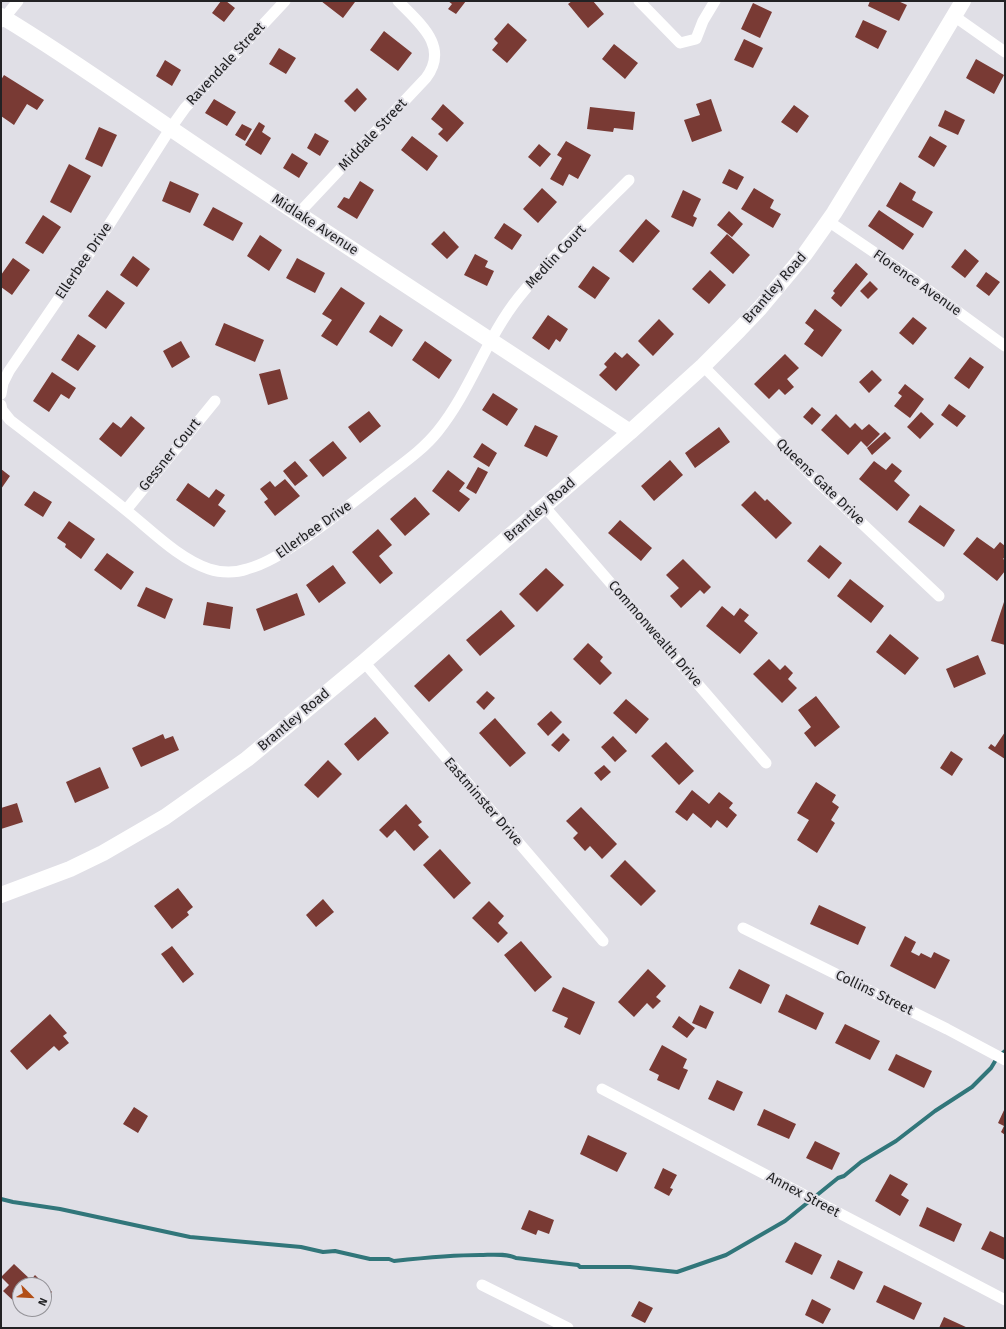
<!DOCTYPE html>
<html>
<head>
<meta charset="utf-8">
<style>
  body { margin:0 }
  #map { position:relative; width:1006px; height:1329px; overflow:hidden; background:#e0dfe6; font-family:"Fira Sans",sans-serif }
  canvas { display:block }
  .frame { position:absolute; inset:0; border:2px solid #222224; pointer-events:none }
  .north { position:absolute; left:12px; top:1277px; width:40px; height:40px; box-sizing:border-box; background:#e0dfe6; border:1px solid #949398; border-radius:50%; rotate:114deg; font-size:11px; font-weight:700; line-height:16px; text-align:center; color:#222224 }
  .north::after { content:''; display:block; margin:auto; width:14px; height:18px; background:#b24f17; clip-path:polygon(50% 0,100% 100%,50% 72%,0 100%) }
</style>
</head>
<body>
<div id="map">
<canvas width="1006" height="1329"></canvas>
<div class="frame"></div>
<div class="north">N</div>
</div>
<script>
const context = document.querySelector('canvas').getContext('2d');
context.lineJoin = 'round';
function stroke(path, color, width, dash) {
  context.strokeStyle = color;
  context.lineWidth = width;
  context.lineCap = dash ? 'butt' : 'round';
  context.setLineDash(dash || []);
  context.stroke(path);
}
function paint(path, color) {
  context.fillStyle = color;
  context.fill(path, 'evenodd');
}
function drawText(font, color, halo, rows, align = 'center') {
  context.font = font + ' "Fira Sans",sans-serif';
  context.lineWidth = 4;
  context.setLineDash([]);
  context.textBaseline = 'middle';
  context.strokeStyle = halo;
  context.fillStyle = color;
  for (const [text, x, y, turn = 0] of rows) {
    context.save();
    context.translate(x, y);
    context.rotate((+turn || 0) * Math.PI / 180);
    context.textAlign = isNaN(turn) ? turn : align;
    if (halo) context.strokeText(text, 0, 0);
    context.fillText(text, 0, 0);
    context.restore();
  }
}
stroke(new Path2D(`
  M1,1199l12,3 47,7 130,28 111,10 22,5 12,-1 35,8h19l5,2c28,-3 57,-6 86,-6 11,0 26,-2 36,3l62,7 2,2h50l47,5 49,-17 59,-34 53,-43 6,-2 17,-14 35,-21 39,-30 37,-24 19,-19 6,-10 8,-7`), '#31767a', 4);
paint(new Path2D(`
  M221,1h5l9,7 -11,14 -12,-9z
  M321,1h33l1,1 -12,16z
  M448,1h18l-10,13 -8,-5 4,-5z
  M572,1h21l11,13 -16,14 -20,-24z
  M870,1h28l9,4 -8,16 -31,-15z
  M753,3l19,9 -12,26 -19,-9z
  M863,20l24,11 -9,18 -23,-12z
  M508,23l19,17 -20,23 -15,-13 6,-7 -4,-4z
  M384,31l28,22 -14,18 -28,-21z
  M744,39l19,9 -10,20 -19,-8z
  M614,44l24,19 -13,16 -23,-20z
  M279,48l17,10 -10,16 -17,-10z
  M976,59l28,16 -10,19 -28,-16z
  M165,60l16,10 -9,16 -16,-10z
  M4,75l40,25 -7,10 -10,-6 -13,21 -13,-9v-36z
  M357,88l10,11 -12,13 -11,-11z
  M214,99l22,13 -9,14 -22,-13z
  M711,99l11,32 -30,11 -8,-22 16,-5 -4,-11z
  M443,104l21,19 -17,19 -9,-8 5,-5 -12,-10z
  M794,105l15,11 -12,17 -16,-11z
  M590,107l45,5 -2,18 -19,-2 -1,4 -26,-3z
  M945,110l20,10 -7,15 -20,-9z
  M259,122l6,4 -3,6 9,6 -10,17 -16,-10z
  M242,124l10,5 -7,12 -10,-6z
  M99,127l18,8 -15,32 -17,-8z
  M315,133l14,8 -9,15 -13,-8z
  M412,136l26,20 -11,15 -26,-21z
  M930,136l17,10 -13,21 -16,-10z
  M566,141l25,14 -13,24 -9,-5 -6,12 -13,-7 12,-21 -5,-3z
  M539,144l12,10 -11,13 -12,-10z
  M292,153l16,10 -9,15 -16,-10z
  M69,164l22,12 -20,37 -21,-11z
  M729,169l15,8 -7,13 -15,-7z
  M170,181l29,13 -9,19 -28,-12z
  M360,181l14,9 -17,29 -20,-12 7,-10 5,2z
  M900,182l16,10 -4,8 21,12 -10,16 -37,-22z
  M542,188l15,14 -19,21 -15,-14z
  M754,188l20,12 -4,8 11,6 -8,14 -32,-19z
  M683,190l18,9 -8,17 4,2 -4,9 -22,-10z
  M213,207l30,16 -10,18 -30,-16z
  M879,210l35,24 -11,16 -35,-24z
  M729,211l14,13 -11,13 -15,-12z
  M43,215l18,12 -18,27 -18,-11z
  M646,219l14,12 -27,32 -14,-12z
  M504,223l18,12 -10,15 -18,-12z
  M444,231l15,16 -12,12 -16,-15z
  M727,234l23,21 -17,19 -23,-21z
  M260,235l22,15 -13,21 -22,-15z
  M965,249l14,12 -14,17 -14,-11z
  M475,254l13,7 -3,6 9,4 -7,15 -23,-11z
  M133,256l17,13 -13,18 -17,-12z
  M13,258l17,12 -18,25 -11,-8v-12z
  M297,258l28,15 -10,20 -29,-15z
  M856,263l12,11 -27,33 -10,-9 4,-5 -2,-2z
  M593,266l17,12 -15,21 -17,-12z
  M710,270l16,15 -17,19 -17,-15z
  M986,272l14,10 -11,14 -13,-10z
  M870,281l8,8 -10,10 -8,-8z
  M341,287l24,16 -28,43 -16,-10 11,-16 -10,-6z
  M107,290l18,13 -19,26 -18,-13z
  M815,309l27,21 -20,27 -18,-13 10,-14 -9,-7z
  M380,315l23,15 -11,17 -23,-15z
  M548,315l20,14 -8,13 -4,-3 -7,11 -17,-12z
  M913,317l14,11 -14,17 -14,-12z
  M659,319l15,15 -21,22 -15,-15z
  M224,323l40,17 -9,22 -40,-17z
  M78,334l18,12 -18,25 -17,-11z
  M181,341l9,16 -18,11 -9,-17z
  M425,341l27,19 -13,19 -27,-19z
  M615,352l7,6 5,-5 13,12 -24,26 -17,-16 8,-8 -3,-3z
  M785,354l14,14 -12,11 7,8 -9,8 -6,-6 -10,10 -15,-15z
  M970,357l14,10 -15,22 -15,-11z
  M280,369l8,30 -20,6 -9,-31z
  M872,370l10,10 -13,13 -10,-11z
  M52,372l24,16 -7,11 -8,-5 -12,18 -16,-11z
  M905,384l19,15 -14,19 -16,-12 8,-10 -4,-3z
  M493,393l25,16 -11,17 -25,-16z
  M949,404l17,12 -9,11 -16,-12z
  M812,407l9,8 -9,10 -9,-8z
  M369,411l12,15 -21,17 -12,-16z
  M921,412l13,12 -14,15 -13,-12z
  M836,414l14,14 5,-5 7,7 7,-6 11,10 -13,13 -6,-6 -13,14 -27,-25z
  M131,416l14,12 -24,29 -22,-18 14,-17 8,6z
  M535,425l23,11 -11,21 -23,-11z
  M719,427l11,15 -35,26 -10,-15z
  M885,432l6,6 -19,17 -5,-7z
  M333,441l14,17 -24,19 -14,-17z
  M482,443l15,10 -8,14 -16,-10z
  M670,460l13,15 -29,26 -13,-15z
  M295,461l13,15 -13,10 -12,-15z
  M874,461l12,9 6,-7 10,8 -8,10 16,14 -13,16 -38,-32z
  M478,467l10,5 -12,22 -10,-6z
  M1,469l9,7 -9,13z
  M448,470l17,13 -6,8 11,8 -11,13 -27,-21z
  M285,479l15,17 -25,20 -11,-14 4,-3 -8,-10 10,-8 5,6z
  M188,483l21,15 7,-9 9,6 -7,10 8,6 -12,16 -38,-27z
  M34,491l18,11 -9,15 -19,-12z
  M755,491l10,10 2,-2 25,24 -16,16 -35,-34z
  M415,497l15,17 -25,22 -15,-17z
  M920,505l35,25 -11,17 -36,-25z
  M620,520l32,28 -11,13 -33,-28z
  M69,521l26,18 -14,20 -16,-12 1,-3 -9,-6z
  M378,529l14,16 -13,11 14,17 -13,11 -28,-32z
  M977,537l17,12 6,-7 5,4v11l-2,2 2,1v11l-8,10 -34,-27z
  M820,545l22,18 -13,16 -22,-18z
  M107,553l27,19 -13,18 -27,-20z
  M683,559l28,28 -7,7 -4,-4 -19,18 -11,-12 9,-8 -13,-13z
  M333,565l13,18 -27,20 -13,-18z
  M546,568l18,17 -27,27 -18,-18z
  M850,579l34,27 -13,17 -34,-27z
  M146,587l27,12 -8,20 -28,-13z
  M297,593l8,22 -41,16 -8,-22z
  M1005,599v46l-14,-4z
  M207,602l26,5 -3,22 -27,-4z
  M722,606l12,10 6,-8 9,7 -5,6 14,12 -18,21 -34,-28z
  M501,610l14,16 -35,30 -14,-16z
  M890,634l29,24 -14,17 -29,-23z
  M588,643l15,14 -3,4 12,12 -12,12 -27,-26z
  M449,654l14,16 -34,32 -15,-16z
  M978,655l8,19 -32,14 -8,-19z
  M769,659l11,11 5,-5 8,8 -5,6 9,9 -15,15 -29,-29z
  M487,691l8,7 -11,12 -8,-8z
  M816,696l24,31 -25,20 -11,-14 7,-6 -13,-17z
  M626,699l23,20 -13,15 -23,-21z
  M551,711l11,11 -14,14 -11,-12z
  M375,717l14,16 -31,28 -14,-17z
  M495,718l31,35 -16,14 -31,-34z
  M1005,732v27l-17,-11 3,-4 4,3z
  M563,733l7,7 -11,12 -8,-7z
  M163,734l2,5 8,-3 6,14 -38,17 -9,-19z
  M613,736l14,15 -12,11 -14,-15z
  M666,742l28,29 -15,14 -28,-29z
  M951,751l12,8 -11,17 -12,-8z
  M328,760l14,14 -24,24 -14,-13z
  M604,765l7,7 -10,9 -7,-8z
  M100,767l9,21 -34,15 -9,-21z
  M816,782l20,13 -4,7 7,5 -8,13 4,3 -18,30 -20,-13 12,-20 -12,-7z
  M692,790l17,14 10,-12 14,11 -4,5 8,7 -10,13 -10,-8 -6,8 -18,-15 -6,8 -12,-9z
  M17,803l6,19 -22,7v-21z
  M406,804l16,18 -4,3 11,12 -15,14 -19,-21 -8,8 -8,-8z
  M581,807l36,37 -15,15 -12,-13 -5,5 -12,-13 5,-5 -12,-12z
  M440,849l31,34 -17,16 -31,-34z
  M625,860l31,31 -15,15 -31,-30z
  M178,888l15,19 -6,5 2,3 -17,14 -18,-23z
  M323,899l11,13 -18,15 -10,-12z
  M489,901l15,15 -6,7 10,10 -10,10 -26,-25z
  M819,905l47,22 -8,18 -48,-21z
  M905,936l11,6 -5,10 8,4 2,-3 10,5 3,-6 16,8 -15,29 -45,-23z
  M521,941l31,36 -17,15 -31,-37z
  M172,946l22,28 -11,9 -22,-29z
  M648,969l18,17 -10,11 5,4 -8,8 -6,-6 -13,14 -16,-15z
  M739,969l31,16 -9,19 -32,-16z
  M563,987l32,15 -15,33 -16,-8 4,-9 -16,-7z
  M786,994l38,19 -8,17 -38,-18z
  M700,1005l14,7 -8,17 -14,-6z
  M50,1014l17,19 -4,3 6,7 -10,8 -5,-5 -27,24 -17,-19z
  M679,1016l16,12 -8,10 -15,-11z
  M845,1024l35,17 -10,19 -35,-17z
  M662,1045l25,14 -4,9 5,2 -9,20 -22,-10 2,-5 -10,-5z
  M896,1054l36,17 -8,17 -36,-18z
  M717,1080l26,12 -9,19 -26,-12z
  M134,1107l14,9 -10,17 -15,-9z
  M1005,1108v27l-4,-3 3,-6 -6,-3z
  M764,1109l32,15 -7,15 -32,-14z
  M588,1135l39,18 -10,19 -37,-18z
  M815,1141l25,12 -8,17 -26,-12z
  M663,1168l14,7 -7,13 3,1 -4,7 -15,-8z
  M890,1174l18,10 -7,11 8,5 -9,16 -25,-15z
  M927,1207l35,17 -8,18 -35,-16z
  M529,1210l25,10 -5,14 -11,-4 -2,5 -15,-6z
  M990,1231l15,7v22l-24,-11z
  M795,1242l27,13 -10,20 -27,-13z
  M838,1260l25,12 -9,18 -24,-12z
  M14,1264l17,16 4,-5 17,17 -8,8v-15h-24v22l-17,-16 6,-6 -8,-8z
  M884,1285l38,18 -8,17 -38,-18z
  M812,1299l19,10 -8,15 -18,-9z
  M639,1301l14,7 -8,15 -14,-7z
  M944,1317l24,11h-29z`), '#793a34');
stroke(new Path2D(`
  M639,1l41,42 16,-4 7,-18 12,-20
  M954,16l51,36
  M1,22l17,-21
  M298,214l128,-136c24,-32 -7,-55 -28,-77
  M828,221l78,53 99,72
  M703,366l115,116 121,114
  M1,394l2,-11 6,-12 98,-143 63,-99 15,-21 100,-107
  M1,405l1,5 8,10c39,30 79,60 117,91 25,20 52,48 82,58 12,4 27,4 38,0 19,-5 36,-16 52,-27 30,-20 57,-42 85,-64 18,-14 39,-28 54,-47 33,-41 48,-93 81,-134 33,-41 72,-79 110,-117
  M544,506l222,257
  M126,510l89,-109
  M364,662l239,279
  M743,928l204,101 58,31
  M602,1089l403,211
  M482,1285l86,43`), '#fff', 11);
stroke(new Path2D(`
  M1,16c77,46 149,100 224,149 134,90 270,178 405,267
  M1,895l69,-26 33,-16 62,-36 82,-58 117,-97 266,-230 73,-66 36,-36 21,-22 45,-54 29,-41 86,-140 43,-72`), '#fff', 16);
drawText('14px', '#222224', '#e0dfe6', [
  ["Ravendale Street",226,64,-47],
  ["Middale Street",373,135,-47],
  ["Midlake Avenue",315,225,33],
  ["Medlin Court",556,257,-47],
  ["Ellerbee Drive",84,261,-56],
  ["Florence Avenue",917,283,35],
  ["Brantley Road",775,288,-49],
  ["Gessner Court",170,455,-51],
  ["Queens Gate Drive",820,482,44],
  ["Brantley Road",540,510,-41],
  ["Ellerbee Drive",314,530,-35],
  ["Commonwealth Drive",655,634,49],
  ["Brantley Road",294,720,-40],
  ["Eastminster Drive",483,802,49],
  ["Collins Street",874,993,26],
  ["Annex Street",803,1195,28]
]);
</script>
</body>
</html>
